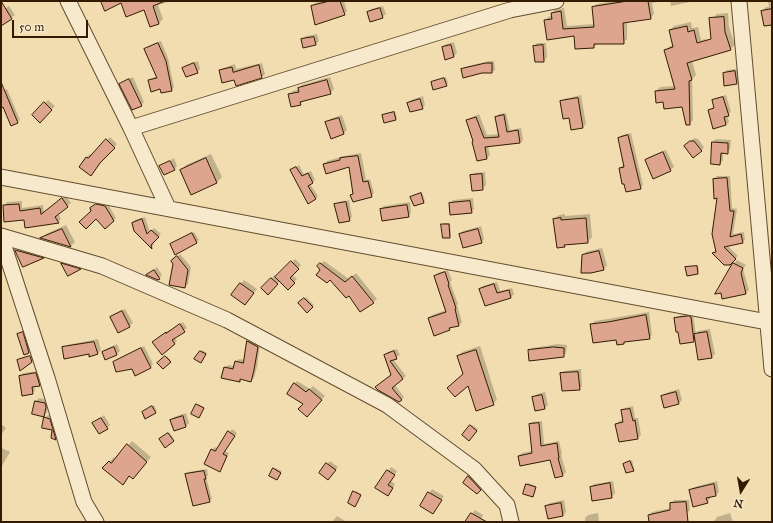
<!DOCTYPE html>
<html>
<head>
<meta charset="utf-8">
<style>
  body { margin:0 }
  #map { position:relative; width:773px; height:523px; overflow:hidden; background:#f2ddb0; font-family:"IM FELL Great Primer",serif }
  canvas { display:block }
  .frame { position:absolute; inset:0; border:2px solid #331b02; pointer-events:none }
  .north { position:absolute; left:721px; top:471px; width:40px; height:40px; -webkit-text-stroke:3px #f7e9cc; paint-order:stroke; rotate:191deg; font-size:11px; font-weight:700; line-height:16px; text-align:center; color:#331b02 }
  .north::after { content:''; display:block; margin:auto; width:14px; height:18px; background:#331b02; clip-path:polygon(50% 0,100% 100%,50% 72%,0 100%) }
  .scale { position:absolute; left:12px; top:20px; width:76px; height:18px; box-sizing:border-box; border:2px solid #331b02; border-top:0; padding-left:5px; font-size:12px; line-height:14px; white-space:nowrap; color:#331b02; -webkit-text-stroke:3px #f7e9cc; paint-order:stroke }
</style>
</head>
<body>
<div id="map">
<canvas width="773" height="523"></canvas>
<div class="frame"></div>
<div class="north">N</div>
<div class="scale">50 m</div>
</div>
<script>
const context = document.querySelector('canvas').getContext('2d');
context.lineJoin = 'round';
function paint(path, color) {
  context.fillStyle = color;
  context.fill(path, 'evenodd');
}
function stroke(path, color, width, dash) {
  context.strokeStyle = color;
  context.lineWidth = width;
  context.lineCap = dash ? 'butt' : 'round';
  context.setLineDash(dash || []);
  context.stroke(path);
}
paint(new Path2D(`
  M102,1h69l-13,4 5,14 -4,4 -8,2 -6,-17 -24,-6z
  M323,1h21l3,10 -3,3 -32,-8 3,-3z
  M613,1h48l-9,2 2,11 -3,4 -24,4v17l-4,4h-25l-4,4 -19,-12 -30,-14 3,-4 4,-1v-3l3,-3 9,-2 3,18 28,-2 -2,-17 4,-3z
  M670,1h25l-24,5z
  M768,1h4v23l-10,-13 4,-4h3z
  M9,6l6,9 -14,9v-13z
  M383,6l3,8 -4,3 -14,-5 3,-3z
  M728,13l1,14 6,18 -5,4 -17,-31 4,-4z
  M691,22l1,6 6,-1 3,13 5,-1 2,14 -16,8 4,14 -4,4 1,41 -4,4 -7,-18 -18,-5 -8,-10 4,-4 15,-1 -10,-36 5,-4 4,-1 -4,-15 4,-4z
  M317,34l2,7 -3,3 -14,-5 4,-3z
  M161,41l7,17 6,29 -2,3 -11,-2 -12,-7 3,-3 5,-2 -11,-27 3,-3z
  M454,42l3,11 -4,4 -10,-10 3,-3z
  M537,43h9l1,14 -3,4 -10,-14z
  M198,61l2,8 -3,3 -13,-4 3,-3z
  M489,61h5l1,9 -3,2h-10l-20,-2 3,-3z
  M262,63l3,11 -3,3 -25,8 -2,-6 -15,-8 3,-3 12,-4 1,5z
  M738,69l1,11 -3,3 -12,-10 3,-3z
  M133,77l11,25 -3,3 -21,-21 4,-3z
  M330,77l4,12 -4,4 -26,8 -4,3 -11,-10 4,-3 6,-2 3,-4z
  M446,77l2,6 -2,2 -14,-3z
  M7,89l13,31 -3,2 -16,-21v-9z
  M581,95l5,29 -3,3 -14,-10 -8,-15 3,-3z
  M726,95l5,17 -4,3 2,7 -3,3 -17,-15 6,-4 -2,-6 3,-2z
  M423,96l2,9 -3,3 -14,-5 3,-3z
  M48,100l7,6 -15,15 -7,-6z
  M395,111l2,7 -2,1 -12,-4z
  M506,113l4,17 11,-2 2,12 -3,3 -32,3 2,9 -3,3 -13,-17 -7,-20 3,-3 9,-4 8,21 12,-1 -3,-17 3,-3z
  M342,115l5,15 -3,3 -12,4 -6,-14 4,-4z
  M631,133l12,52 -3,3 -20,-20 4,-4 -5,-26 3,-3z
  M110,137l7,7 -14,15 -9,12 -7,-14 3,-3 2,2z
  M694,138l4,1 6,8 -3,4 -12,-8z
  M716,139l15,1 -1,9 -3,4h-4v7l-3,4 -7,-22z
  M666,150l8,17 -4,3 -24,-10 3,-3z
  M361,153l5,27 4,-1 4,14 -3,3 -20,-1 3,-2 -4,-27 -26,-2 3,-3 17,-5z
  M211,154l11,23 -5,5 -25,11 -11,-23 5,-5z
  M174,158l3,8 -3,3 -14,-2z
  M299,165l5,9 7,-3 4,9 -5,4 8,12 -3,3 -24,-29z
  M485,172l1,13 -4,4 -11,-13 3,-3z
  M717,176h13l2,32 5,1 -4,25 11,-2 1,8 -3,2 -15,3 11,11 -9,8 -15,-11 3,-3 1,-53 -4,-18z
  M422,192l3,9 -2,1 -12,-5z
  M66,196l5,7 -13,10 3,6 -3,3 -33,-4 -21,-12 3,-4 15,-1v7l21,-3 1,7z
  M473,198l1,11 -3,3 -21,-8 3,-4z
  M349,200l3,17 -3,3 -13,-15 3,-3z
  M99,202l9,2 8,14 -11,10 -14,-20z
  M410,202l1,11 -3,3 -27,-7 3,-3z
  M565,214v2l25,-2 2,23 -4,5 -22,2 -2,2 -10,-27 5,-4z
  M145,217l5,15 4,-4 7,6 -8,8 1,3 -2,2 -17,-17 -2,-7 2,-3z
  M444,223h6l1,13 -1,1h-6l-2,-12z
  M66,225l9,17 -4,4 -29,-8 4,-4z
  M481,226l3,13 -3,4 -21,-9 3,-3z
  M194,232l5,8 -3,2 -25,2z
  M21,245l27,8 -4,4 -21,9 -7,-16z
  M602,248l5,17 -3,4 -13,3 -8,-16 3,-4z
  M180,254l11,13 -3,17 -3,3 -10,-28z
  M295,259l6,6 -9,9 5,5 -9,9 -8,-7 -12,12 -6,-5 13,-13 2,2z
  M737,260l9,5 -3,4 6,21 -3,3 -29,-1 17,-29z
  M65,261l18,5 -15,8 -6,-11z
  M324,261l25,18 7,-6 21,26 -16,12 -12,-16 -31,-29z
  M698,265l1,7 -2,1 -11,-5z
  M157,267l5,8 -3,3 -2,1 -9,-4z
  M448,270l4,10 -2,2 8,22 -1,1 5,17 -3,3 -7,2 -3,2 -20,-11 3,-3 14,-5 -11,-34 3,-3z
  M244,280l13,9 -9,12 -16,-7z
  M497,282l3,9 12,-3 2,6 -3,3 -31,-8 3,-3z
  M306,297l8,8 -7,6 -8,-8z
  M125,309l8,14 -4,3 -18,-9 3,-3z
  M649,312l3,23 -3,3 -23,3 -2,2 -32,-19 3,-3z
  M693,314l3,20 2,-3 12,-2 5,25 -3,3 -13,2 -3,-20 -2,2 -19,-22 3,-3z
  M183,322l4,6 -13,9 3,4 -15,12 -6,-13 13,-10 1,1z
  M25,330l7,19 -7,4 -7,-19z
  M98,339l3,11 -3,3 -8,2 -1,-2 -26,-5 4,-3z
  M251,339l9,5 -3,23 -3,11 -3,3 -9,-3 -3,3 -14,-13 3,-3 7,1 1,-4 3,-3 6,1 3,-19z
  M117,344l3,7 -3,3 -14,-2 3,-3z
  M558,344l9,1 -1,8 -3,3 -34,-6 3,-2z
  M144,346l9,18 -3,4 -36,-6 4,-3z
  M480,346l17,54 -4,4 -29,-30 -6,-18 4,-4z
  M397,349l3,6 -7,4 13,17 -11,9 9,12 -3,3 -22,-11 13,-14 -7,-20 3,-3z
  M202,350l5,3 -5,8 -6,-2z
  M32,356l1,4 -1,2 -14,-2z
  M167,356l4,4 -8,8 -4,-5z
  M581,369l1,17 -3,3 -18,-15 3,-3z
  M39,371l3,11 -3,3h-5l1,6 -3,2 -12,-17 3,-3z
  M297,381l13,8 3,-3 12,10 -18,20 -3,-12 -10,-20z
  M679,389l3,11 -3,3 -14,4 -3,-11 4,-3z
  M545,392l3,13 -3,3 -9,2 -3,-13 4,-3z
  M39,398l9,2 1,3 -2,9 -3,4 -8,-15z
  M198,404l6,3 -5,9 -2,-11z
  M154,405l3,6 -11,6 -3,-5z
  M633,406l2,12h3l3,17 -3,3 -21,-14 2,-3 5,-1 -2,-9 3,-3z
  M186,413l3,10 -3,3 -12,3 -3,-9 3,-3z
  M48,415l5,1 6,20 -3,3 -4,-1 2,-8 -11,-3 2,-9z
  M104,415l6,10 -3,3 -13,-5z
  M542,421l2,23 15,-3 3,13 -1,1 5,17 -3,3 -7,2 -6,-18 -31,-3 3,-3 10,-2 -2,-27 2,-2z
  M1,424l5,4 -5,7z
  M472,425l6,4 -9,10 -5,-4z
  M232,429l5,4 -12,18 4,2 -7,15 -3,3 -14,-7 7,-14 3,-3 3,1z
  M169,432l5,7 -1,1 -11,-2z
  M132,441l19,16 -14,16 -7,2 -3,4 -23,-11 10,-11 2,2z
  M2,448l8,4 -8,14 -1,-17z
  M632,460l2,9 -1,1 -9,-6z
  M330,461l8,6 -10,12 -1,-15z
  M391,467l6,4 -6,10 4,3 -4,8 -15,-4z
  M275,468l7,3 -4,7 -4,-9z
  M207,469l1,7 -2,1 6,22 -3,2 -23,-26 3,-3z
  M472,474l11,12 -3,4 -16,-7z
  M613,481l2,12 -3,4 -19,3 -2,-13 3,-3z
  M717,481l2,11 -3,3 -6,1v3l-3,3 -16,-12 3,-3z
  M528,483l8,3 -2,8 -7,-10z
  M432,489l12,7 -11,16 -12,-7z
  M356,491l5,3 -5,10 -2,-12z
  M564,500l2,12 -3,4 -17,-10 4,-3z
  M674,500h15l1,10 -3,3 -24,9h-13l-1,-7 3,-3 19,-4v-5z
  M475,510l8,5 -4,7h-13z
  M598,513l1,9h-14v-4l3,-3z
  M730,513l3,9h-19v-1l3,-4z
  M337,516l10,6h-15z`), '#0003');
const building = new Path2D(`
  M1,1l11,18 -11,7z
  M101,1h64l-12,5 6,18 -9,3 -6,-17 -18,7 -5,-14 -16,8z
  M330,1h10l5,14 -30,10 -4,-19z
  M628,1h20l3,18 -28,4 1,21h-30v4l-19,1 -1,-13 -27,4 -3,-20 8,-1 -1,-6 10,-2 2,18 31,-2 -2,-20z
  M380,8l3,10 -13,4 -3,-10z
  M772,9v16l-8,1 -3,-15z
  M724,17l1,15 6,18 -44,13 5,17 -3,1 1,44h-4l-4,-18 -18,2 -1,-7 -7,1 -1,-12 20,-2 -11,-39 9,-3 -4,-17 18,-4 1,6 6,-2 3,13 14,-4 -2,-21z
  M314,37l2,8 -13,3 -2,-9z
  M158,43l8,18 6,30 -11,2 -1,-4 -9,3 -3,-12 9,-2 -13,-29z
  M451,45l3,12 -9,3 -3,-13z
  M543,45l1,17h-9l-2,-16z
  M194,63l4,10 -12,4 -4,-9z
  M486,63h6v10h-10l-19,5 -2,-9z
  M259,65l3,13 -26,8 -2,-6 -12,3 -3,-13 13,-3 1,5z
  M735,71l2,13 -13,2 -1,-13z
  M444,78l3,8 -14,4 -2,-8z
  M129,79l13,27 -10,4 -13,-26z
  M327,80l4,14 -31,8 1,3 -10,2 -3,-13 11,-2 -1,-4z
  M1,82l17,41 -7,3 -8,-19 -2,1z
  M723,97l6,19 -5,1 2,8 -13,4 -5,-19 6,-2 -2,-8z
  M578,98l5,30 -12,2 -2,-12 -6,1 -3,-18z
  M420,99l3,10 -13,3 -3,-9z
  M44,102l8,8 -12,13 -8,-8z
  M394,112l2,8 -12,3 -2,-8z
  M504,115l3,17 11,-2 2,13 -35,4 2,12 -10,2 -5,-19 1,-1 -7,-21 10,-3 8,21 15,-1 -4,-20z
  M339,118l5,16 -13,5 -6,-17z
  M628,135l13,54 -15,3 -2,-8h-2l-3,-16 5,-1 -6,-29z
  M106,139l9,9 -15,15 -9,13 -12,-9 7,-10 2,1z
  M690,141h4l8,10 -9,7 -9,-12z
  M712,142l16,1v11l-7,-1 -1,12 -9,-1z
  M663,152l8,19 -18,8 -8,-19z
  M358,156l5,26 5,-1 4,16 -19,5 -3,-7 3,-1 -4,-27 -23,7 -3,-10 17,-4v-2z
  M206,158l11,25 -26,12 -11,-25z
  M170,161l5,9 -11,5 -5,-9z
  M296,167l6,9 6,-3 5,10 -5,3 8,13 -8,5 -18,-34z
  M482,174l1,16 -11,1 -2,-16z
  M727,178l3,33h4l-4,26 11,-3 2,9 -19,4 12,12 -6,6h-6l-12,-12 4,-1 -4,-18 5,-36 -3,1 -1,-20z
  M421,193l3,10 -10,3 -4,-9z
  M62,198l6,9 -13,10 4,6 -34,5 -1,-8 -20,2 -1,-17 16,-1 1,7 20,-3 1,6z
  M470,201l2,12 -22,2 -1,-12z
  M346,202l4,19 -11,2 -5,-19z
  M96,204l9,2 9,15 -9,8 -9,-10 -10,10 -7,-7 12,-11 -1,-3z
  M407,205l2,12 -27,4 -2,-12z
  M561,218v2l25,-2 2,25 -24,2 1,2 -8,1 -4,-29z
  M142,219l5,15 4,-4 8,7 -8,8 1,4 -18,-18 -2,-8z
  M441,224h8l1,14h-7z
  M62,229l9,18 -31,-9z
  M478,229l4,14 -19,5 -4,-14z
  M192,233l5,10 -22,12 -5,-11z
  M15,250l29,8 -21,9z
  M599,251l5,19 -13,3h-10l1,-18z
  M177,256l11,14 -3,18 -16,-3 4,-21 -2,-3z
  M291,261l8,8 -9,9 5,5 -7,7 -13,-13z
  M61,263l20,6 -13,7z
  M320,263l25,19 7,-6 22,27 -14,9 -11,-16 -3,2 -16,-18 -3,3 -11,-8 4,-5 -3,-4z
  M733,263l10,5 -2,5 5,21 -24,5 -1,-6 -6,1z
  M697,266l1,8 -11,2 -2,-9z
  M154,270l6,9 -2,1 -12,-5z
  M445,272l4,12 -1,1 8,23 -1,1 4,17 -10,2 1,2 -16,6 -6,-18 18,-6 -12,-36z
  M271,278l7,6 -10,11 -7,-7z
  M240,283l14,10 -9,12 -14,-10z
  M494,284l3,9 12,-3 2,8 -26,8 -6,-17z
  M304,298l9,9 -6,6 -9,-10z
  M122,311l8,16 -12,6 -8,-16z
  M646,315l4,24 -26,3v2l-7,1 -1,-5 -23,3 -3,-19 18,-2z
  M689,316l2,1 3,25 -14,2 -2,-12h-2l-2,-14z
  M180,324l5,8 -13,8 3,4 -13,11 -10,-13 14,-10v1z
  M23,332l6,21 -5,2 -7,-21z
  M707,332l5,26 -14,2 -4,-26z
  M247,341l11,6 -4,23 -3,12 -11,-3v3l-19,-4 3,-11 9,2 2,-8 8,2z
  M94,342l4,12 -9,3v-3l-25,5 -2,-12z
  M114,347l3,8 -12,5 -3,-8z
  M554,347l10,1v9l-35,4 -1,-11z
  M141,348l10,20 -16,8 -3,-7 -16,3 -3,-10z
  M476,350l18,55 -18,6 -8,-25 -13,11 -8,-9 16,-14 -6,-18z
  M200,351l6,3 -5,9 -7,-4z
  M394,351l3,8 -7,2 13,18 -11,9 10,12 -3,2 -21,-12 -3,-3 16,-12 -7,-20z
  M30,356l2,6 -12,9 -3,-11z
  M165,356l6,6 -8,7 -6,-6z
  M578,372l2,18 -18,1 -2,-18z
  M36,373l4,13 -8,1 1,7 -11,2 -3,-20z
  M294,383l12,9 3,-3 13,11 -15,17 -9,-8 5,-5 -16,-10z
  M676,392l3,12 -15,4 -3,-12z
  M542,395l3,14 -10,2 -3,-14z
  M35,401l10,2 1,4 -2,10 -12,-3z
  M196,404l8,4 -5,10 -8,-4z
  M152,406l4,7 -11,6 -3,-7z
  M630,409l3,12 2,-1 3,19 -19,3 -4,-18 8,-2 -2,-12z
  M183,416l3,11 -12,4 -4,-11z
  M44,417l6,2 6,21 -5,-2 1,-8 -10,-2z
  M101,418l7,11 -9,5 -7,-11z
  M539,423l2,23 16,-3 2,15h-1l5,18 -8,2 -5,-18 -30,6 -2,-10 14,-3 -3,-29z
  M470,425l7,6 -8,10 -7,-6z
  M228,431l7,5 -12,18 4,2 -7,16 -16,-8 7,-15 4,2z
  M168,433l6,8 -9,7 -6,-9z
  M127,444l20,18 -14,17 -4,-3 -6,9 -21,-17 7,-7 2,2z
  M630,461l4,10 -8,2 -3,-9z
  M326,463l10,7 -8,10 -9,-7z
  M273,468l8,5 -4,7 -8,-4z
  M387,470l8,5 -7,10 5,3 -5,8 -13,-8z
  M204,471l2,8h-2l6,23 -17,4 -8,-32z
  M468,476l13,14 -4,4 -14,-11z
  M610,483l2,15 -20,3 -2,-14z
  M526,484l10,3 -3,10 -10,-3z
  M714,484l2,12 -10,2 2,5 -15,4 -4,-17z
  M353,491l8,4 -6,12 -7,-4z
  M428,492l14,8 -9,14 -13,-8z
  M686,502l2,20h-39l-1,-7 22,-5v-7z
  M561,503l2,13 -15,3 -3,-13z
  M471,513l16,9h-22z`);
paint(building, '#dda58e');
stroke(building, '#331b02', 1);
const minor = new Path2D(`
  M68,1l63,127 37,80
  M739,1l33,368
  M131,128l379,-118 46,-9
  M1,177l771,146
  M1,236l101,30 125,54 160,85 87,64 33,36 4,17
  M1,237l46,141 37,124 12,20`);
stroke(minor, '#634c2e', 17);
stroke(minor, '#f7e9cc', 15);
</script>
</body>
</html>
